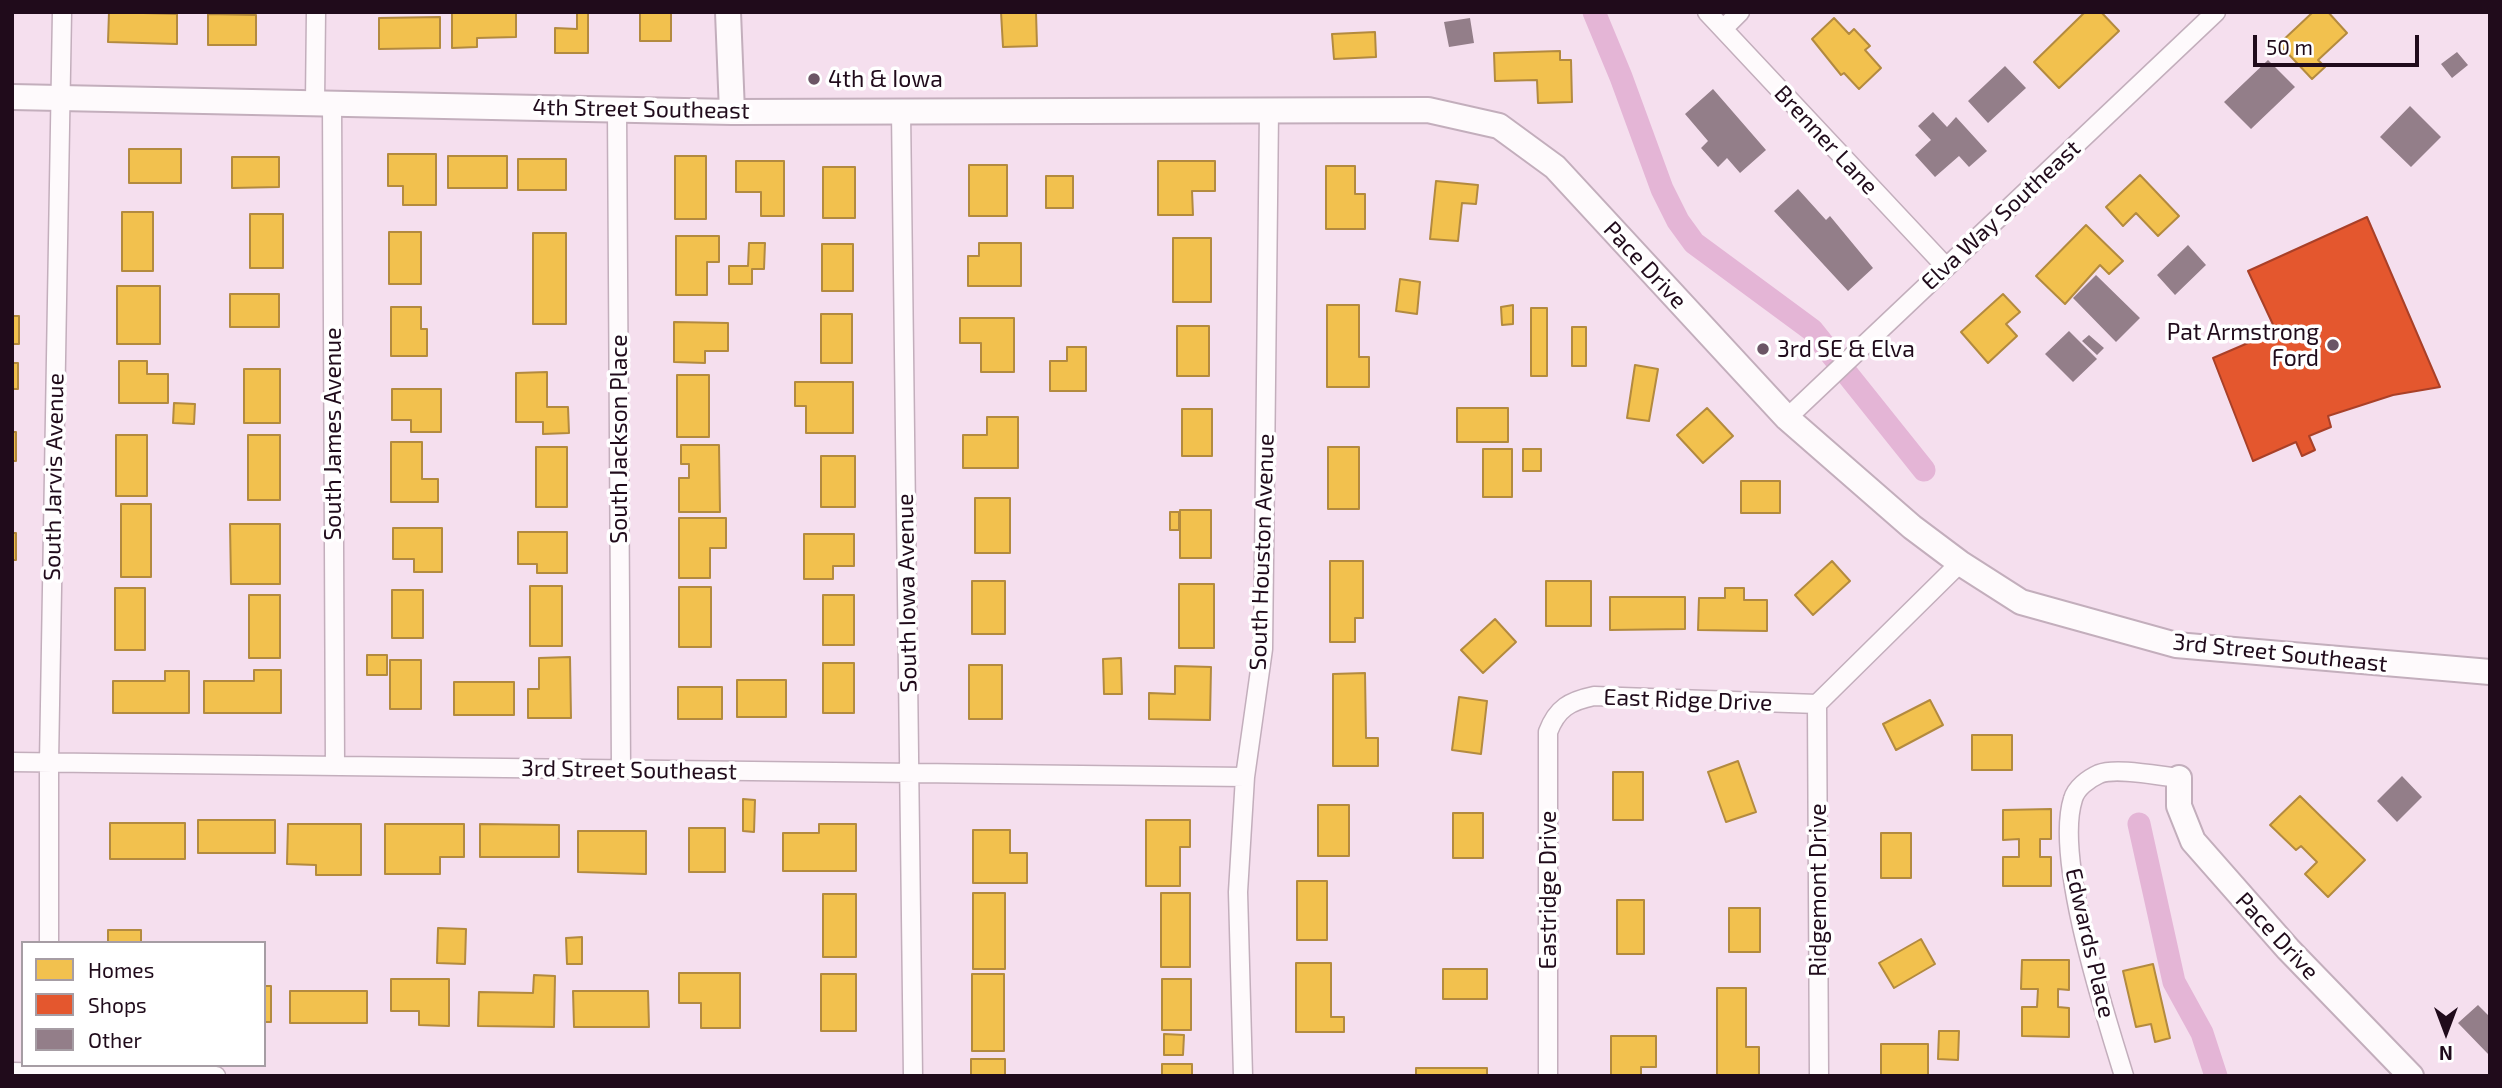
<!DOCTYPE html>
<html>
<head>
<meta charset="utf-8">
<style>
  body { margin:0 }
  #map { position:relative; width:2502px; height:1088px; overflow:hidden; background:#f5dfee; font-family:"Exo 2",sans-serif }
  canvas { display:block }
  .frame { position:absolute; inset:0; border:14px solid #200b1b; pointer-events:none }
  .legend { position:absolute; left:21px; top:941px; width:245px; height:126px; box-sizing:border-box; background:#fff; border:2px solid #a69da4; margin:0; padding:9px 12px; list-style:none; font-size:21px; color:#200b1b }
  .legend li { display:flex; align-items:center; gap:14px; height:35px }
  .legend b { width:35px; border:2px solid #a69da4 }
  .north { position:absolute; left:2411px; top:997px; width:70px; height:70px; -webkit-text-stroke:5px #fff; paint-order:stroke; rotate:180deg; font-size:19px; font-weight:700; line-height:28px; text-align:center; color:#200b1b }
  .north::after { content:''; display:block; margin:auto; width:24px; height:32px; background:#200b1b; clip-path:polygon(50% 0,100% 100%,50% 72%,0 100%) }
  .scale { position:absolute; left:2253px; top:35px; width:166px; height:32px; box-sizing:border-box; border:4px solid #200b1b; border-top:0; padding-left:9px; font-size:21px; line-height:24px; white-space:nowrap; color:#200b1b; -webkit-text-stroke:5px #fff; paint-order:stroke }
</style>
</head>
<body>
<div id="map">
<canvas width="2502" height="1088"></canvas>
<div class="frame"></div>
<ul class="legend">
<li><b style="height:19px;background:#f2c14e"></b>Homes</li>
<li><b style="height:19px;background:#e4572e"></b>Shops</li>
<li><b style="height:19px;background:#937e89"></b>Other</li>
</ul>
<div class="north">N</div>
<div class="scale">50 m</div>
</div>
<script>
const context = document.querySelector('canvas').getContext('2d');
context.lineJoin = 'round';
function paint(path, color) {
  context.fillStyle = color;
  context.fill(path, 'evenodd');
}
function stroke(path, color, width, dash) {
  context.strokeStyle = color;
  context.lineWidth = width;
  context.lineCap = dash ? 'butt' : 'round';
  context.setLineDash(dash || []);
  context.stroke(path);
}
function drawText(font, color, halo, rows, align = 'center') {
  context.font = font + ' "Exo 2",sans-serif';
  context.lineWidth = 7;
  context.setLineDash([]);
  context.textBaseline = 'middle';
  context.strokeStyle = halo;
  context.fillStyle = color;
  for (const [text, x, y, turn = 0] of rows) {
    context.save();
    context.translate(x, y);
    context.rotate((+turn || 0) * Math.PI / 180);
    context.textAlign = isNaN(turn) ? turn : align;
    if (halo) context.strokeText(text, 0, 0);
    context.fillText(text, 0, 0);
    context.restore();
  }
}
const homes = new Path2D(`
  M109,12l68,2v30l-69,-2z
  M452,12h64v25l-39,1v9l-25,1z
  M577,12h11v41h-33v-25l22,1z
  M640,12h31v29h-31z
  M1001,12h35l1,34 -34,1z
  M2085,12h16l18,19 -60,57 -25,-26z
  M2313,12h15l19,21 -29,27 7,7 -13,12 -33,-35z
  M208,14l48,1v30h-48z
  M440,17v31l-61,1v-31z
  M1834,18l15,16 5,-5 16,17 -5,4 16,18 -22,21 -15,-16 -3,2 -29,-36z
  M1375,32l1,25 -42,2 -2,-25z
  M1560,51v9h11l1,42 -34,1 -1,-23 -42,1 -1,-28z
  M129,149h52v34h-52z
  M388,154h48v51h-33v-19h-15z
  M448,156h59v32h-59z
  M675,156h31v63h-31z
  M232,157h47v30l-47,1z
  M518,159h48v31h-48z
  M736,161h48v55h-23v-24h-25z
  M1158,161h57v30h-23l1,24h-35z
  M969,165h38v51h-38z
  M1326,166h29v28h10v35h-39z
  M823,167h32v51h-32z
  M2140,175l39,41 -21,20 -22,-23 -13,13 -17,-19z
  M1046,176h27v32h-27z
  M1436,181l42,4 -2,19 -14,-1 -4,38 -28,-2z
  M122,212h31v59h-31z
  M250,214h33v54h-33z
  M2086,225l37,36 -14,13 -9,-9 -35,39 -29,-28z
  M389,232h32v52h-32z
  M533,233h33v91h-33z
  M676,236h43v26h-12v33h-31z
  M1173,238h38v64h-38z
  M749,243h16l-1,26h-12v15h-23v-18h19z
  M979,243h42v43h-53v-30h11z
  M822,244h31v47h-31z
  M1400,279l20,3 -3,32 -21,-3z
  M117,286h43v58h-43z
  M230,294h49v33h-49z
  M2003,294l17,18 -14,12 11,12 -29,27 -27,-31z
  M1327,305h32v52h10v30h-42z
  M1513,305v19l-11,1 -1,-18z
  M391,307h30v22h6v27h-36z
  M1531,308h16v68h-16z
  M821,314h31v49h-31z
  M12,316h7v28h-7z
  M960,318h54v54h-33v-29h-21z
  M674,322l54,1v28h-23v12l-31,-1z
  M1177,326h32v50h-32z
  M1572,327h14v39h-14z
  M1067,347h19v44h-36v-30h17z
  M119,361h28v13h21v29h-49z
  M12,363h6v26h-6z
  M1635,365l23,4 -9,52 -22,-3z
  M244,369h36v54h-36z
  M547,372v35h21l1,26 -26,1v-12h-27v-49z
  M677,375h32v62h-32z
  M795,382h58v51h-47v-27h-11z
  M392,389h49v43h-30v-12h-19z
  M174,403l21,1 -1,20 -21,-1z
  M1457,408h51v34h-51z
  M1707,408l26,28 -30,27 -26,-28z
  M1182,409h30v47h-30z
  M987,417h31v51h-55v-33h24z
  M12,432h4v29h-4z
  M116,435h31v61h-31z
  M248,435h32v65h-32z
  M391,442h31v37h16v23h-47z
  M681,445h38l1,67h-41v-34h10v-14h-8z
  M536,447h31v60h-31z
  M1328,447h31v62h-31z
  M1483,449h29v48h-29z
  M1523,449h18v22h-18z
  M821,456h34v51h-34z
  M1741,481h39v32h-39z
  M975,498h35v55h-35z
  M121,504h30v73h-30z
  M1180,510h31v48h-31z
  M1170,512h9v18h-9z
  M679,518h47v30h-16v30h-31z
  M230,524h50v60h-49z
  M393,528h49v44h-28v-13h-21z
  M518,532h49v41h-30v-9h-19z
  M12,533h4v27h-4z
  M804,534h50v32h-21v13h-29z
  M1330,561h33v57h-8v24h-25z
  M1832,561l18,20 -37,34 -18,-20z
  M972,581h33v53h-33z
  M1546,581h45v45h-45z
  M1179,584h35v64h-35z
  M530,586h32v60h-32z
  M679,587h32v60h-32z
  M115,588h30v62h-30z
  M1725,588h19v12h23v31l-69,-1 1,-32h26z
  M392,590h31v48h-31z
  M249,595h31v63h-31z
  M823,595h31v50h-31z
  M1610,597h75v32l-75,1z
  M1495,619l21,23 -33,31 -22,-23z
  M367,655h20v20h-20z
  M570,657l1,61h-43v-29h11v-31z
  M1121,658l1,36h-18l-1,-35z
  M390,660h31v49h-31z
  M823,663h31v50h-31z
  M969,665h33v54h-33z
  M1175,666l36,1 -1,53 -61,-1v-26l26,1z
  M254,670h27v43h-77v-32h50z
  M165,671h24v42h-76v-32h52z
  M1365,673l1,65h12v28h-45v-92z
  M737,680h49v37h-49z
  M454,682h60v33h-60z
  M678,687h44v32h-44z
  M1459,697l28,4 -6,53 -29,-4z
  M1930,700l13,25 -47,25 -13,-26z
  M1972,735h40v35h-40z
  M1738,761l18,51 -30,10 -18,-50z
  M1613,772h30v48h-30z
  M2300,796l65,64 -37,37 -23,-23 12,-12 -16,-16 -5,4 -26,-25z
  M743,799l12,1 -1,32 -11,-1z
  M1318,805h31v51h-31z
  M2051,809v30h-11v18h11v29h-48v-29h16v-18l-16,1v-30z
  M1453,813h30v45h-30z
  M198,820h77v33h-77z
  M1146,820h44v27h-10v39h-34z
  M110,823h75v36h-75z
  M288,824h73v51h-45v-10l-29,-1z
  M385,824h79v33h-24v17h-55z
  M480,824l79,1v32h-79z
  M819,824h37v47h-73v-38h36z
  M689,828h36v44h-36z
  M973,830h37v23h17v30h-54z
  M578,831h68v43l-68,-2z
  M1881,833h30v45h-30z
  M1297,881h30v59h-30z
  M973,893h32v76h-32z
  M1161,893h29v74h-29z
  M823,894h33v63h-33z
  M1617,900h27v54h-27z
  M1729,908h31v44h-31z
  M438,928l28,1 -1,35 -28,-1z
  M108,930h33v13h-33z
  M582,937v27h-15l-1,-26z
  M1921,939l14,25 -41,24 -15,-25z
  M2022,960h47v30l-11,-1v18l11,1v29l-47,-1v-29h15l1,-18h-17z
  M1296,963h35v54h13v15h-48z
  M2153,964l17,74 -15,4 -4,-18 -15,3 -13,-56z
  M1443,969h44v30h-44z
  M679,973h61v55h-39v-25h-22z
  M821,974h35v57h-35z
  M972,974h32v77h-32z
  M534,975l21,1 -1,51 -76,-1 1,-34 54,1z
  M391,979h58v47l-30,-1v-14h-28z
  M1162,979h29v51h-29z
  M264,986h7v36h-7z
  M1717,988h29v59h13v29h-42z
  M290,991h77v32h-77z
  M573,991h75l1,36h-75z
  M1939,1031h20l-1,29 -20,-1z
  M1164,1034l20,1 -1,20h-19z
  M1611,1036h45v31h-15v9h-30z
  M1881,1044h47v32h-47z
  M971,1059h34v17h-34z
  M1162,1064h30v12h-30z
  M1416,1068h71v8h-71z`);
paint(homes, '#f2c14e');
stroke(homes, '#b38a3f', 2);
const shops = new Path2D(`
  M2367,217l73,170 -47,8 -65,21 3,11 -22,9 6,14 -13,6 -6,-14 -43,19 -40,-103 63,-27 -28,-60z`);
paint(shops, '#e4572e');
stroke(shops, '#a94028', 2);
stroke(new Path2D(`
  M1594,12l27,65 41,112 16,32 16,22 118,87 112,140
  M2139,824l35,158 28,51 14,43`), '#e4b5d6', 23);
paint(new Path2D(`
  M1470,18l4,25 -25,4 -5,-25z
  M2457,52l11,13 -16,13 -11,-14z
  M2268,60l27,27 -44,42 -27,-27z
  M2005,66l21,22 -38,35 -20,-22z
  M1713,89l53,61 -26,23 -13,-15 -9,9 -17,-19 7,-7 -23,-27z
  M2410,106l31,31 -30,30 -31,-30z
  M1933,112l14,15 9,-10 31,34 -18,16 -10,-11 -24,21 -20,-22 16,-15 -13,-14z
  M1798,189l28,31 4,-4 43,52 -25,23 -74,-80z
  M2188,245l18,20 -31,30 -18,-20z
  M2096,275l44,43 -24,24 -43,-44z
  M2069,331l28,28 -24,23 -28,-28z
  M2089,335l15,13 -7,7 -15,-14z
  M2402,776l20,21 -25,25 -20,-21z
  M2478,1005l12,12v39l-32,-33z`), '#937e89');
const street = new Path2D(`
  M1707,12l239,255
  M1723,29l17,-17
  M315,102l1,-90
  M332,102l3,664
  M617,109l4,660
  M901,111l12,965
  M1787,418l429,-406
  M1817,704l2,372
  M1817,704l143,-141
  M12,762l1233,15
  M49,943v-181l13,-750
  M12,1072l204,4
  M1243,1076l-5,-184 7,-115 18,-128 6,-538
  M1548,1076v-344c9,-24 22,-31 46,-36l223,8
  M2124,1076c-19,-62 -70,-218 -51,-277 3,-11 15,-20 26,-25 17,-7 60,2 80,4`);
const secondary = new Path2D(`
  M728,12l4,100
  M12,97l720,15 696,-2 71,16 56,41 232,251 125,109 48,36 61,39 155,43 314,27
  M2179,778v28l14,35 95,108 123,127`);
stroke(street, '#c3aebc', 21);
stroke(secondary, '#c3aebc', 28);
stroke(street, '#fefafc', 18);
stroke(secondary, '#fefafc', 24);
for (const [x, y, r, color] of [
  [814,79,7,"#6b5565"],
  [2333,345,7,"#6b5565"],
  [1763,349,7,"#6b5565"]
]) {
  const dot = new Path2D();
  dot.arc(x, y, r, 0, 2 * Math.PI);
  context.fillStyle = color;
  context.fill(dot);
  stroke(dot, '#fff', 2.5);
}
drawText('23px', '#200b1b', '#fff', [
  ["4th & Iowa",828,79],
  ["Pat Armstrong",2319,332,"right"],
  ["Ford",2319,358,"right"],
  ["3rd SE & Elva",1777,349]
], 'left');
drawText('23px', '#200b1b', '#fff', [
  ["4th Street Southeast",641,109,1],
  ["Brenner Lane",1826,140,47],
  ["Elva Way Southeast",2001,215,-43],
  ["Pace Drive",1645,265,47],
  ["South James Avenue",333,434,-90],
  ["South Jackson Place",619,439,-90],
  ["South Jarvis Avenue",54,477,-89],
  ["South Houston Avenue",1262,552,-88],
  ["South Iowa Avenue",907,593,-91],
  ["3rd Street Southeast",2280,653,6],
  ["East Ridge Drive",1688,700,2],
  ["3rd Street Southeast",629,770,1],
  ["Eastridge Drive",1548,890,-90],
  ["Ridgemont Drive",1818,890,-90],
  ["Pace Drive",2277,936,47],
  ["Edwards Place",2090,943,77]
]);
</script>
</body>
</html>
